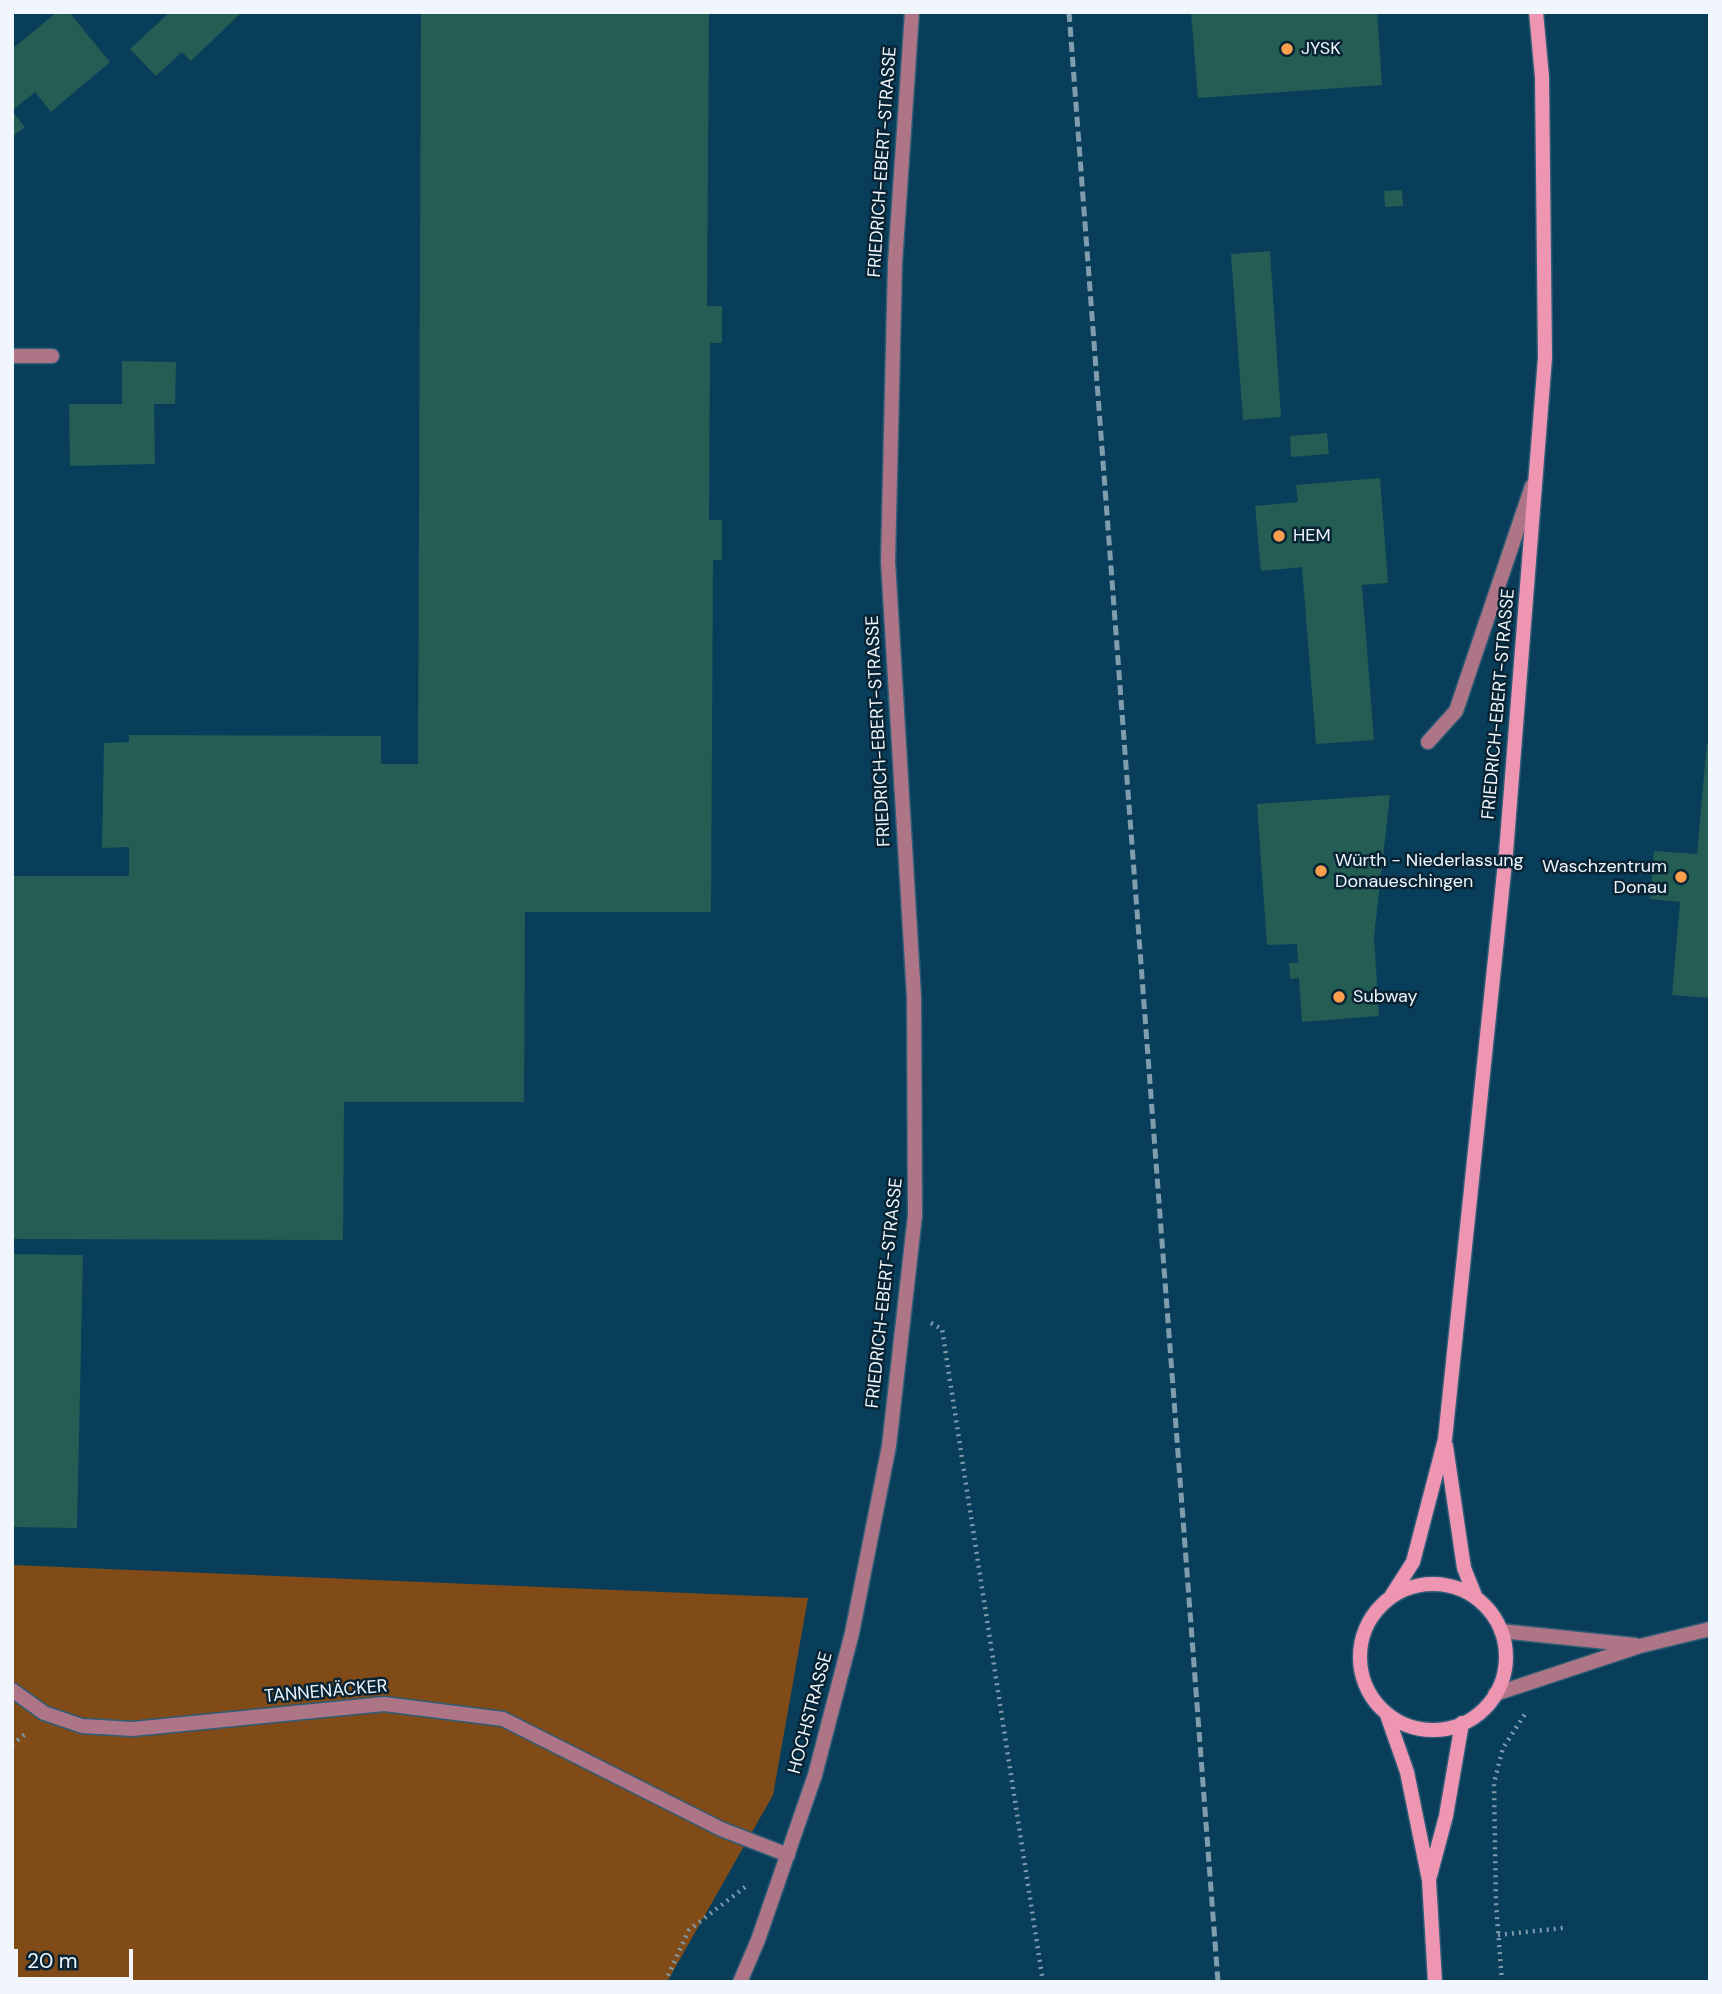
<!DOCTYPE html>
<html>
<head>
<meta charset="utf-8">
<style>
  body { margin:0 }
  #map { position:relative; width:1722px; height:1994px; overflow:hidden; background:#093e5b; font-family:"DM Sans",sans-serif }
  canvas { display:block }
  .frame { position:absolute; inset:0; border:14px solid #f0f6fb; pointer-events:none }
  .scale { position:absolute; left:14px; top:1949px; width:119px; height:32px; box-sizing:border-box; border:4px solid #f0f6fb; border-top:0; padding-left:9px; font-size:21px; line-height:24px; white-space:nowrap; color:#f0f6fb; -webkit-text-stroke:5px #082434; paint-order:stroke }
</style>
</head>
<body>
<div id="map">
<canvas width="1722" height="1994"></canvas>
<div class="frame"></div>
<div class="scale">20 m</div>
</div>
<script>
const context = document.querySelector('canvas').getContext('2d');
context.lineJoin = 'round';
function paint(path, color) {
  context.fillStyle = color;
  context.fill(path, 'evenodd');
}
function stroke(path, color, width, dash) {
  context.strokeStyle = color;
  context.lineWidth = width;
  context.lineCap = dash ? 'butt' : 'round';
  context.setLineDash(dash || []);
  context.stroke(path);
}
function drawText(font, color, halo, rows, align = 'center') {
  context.font = font + ' "DM Sans",sans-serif';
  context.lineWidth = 5;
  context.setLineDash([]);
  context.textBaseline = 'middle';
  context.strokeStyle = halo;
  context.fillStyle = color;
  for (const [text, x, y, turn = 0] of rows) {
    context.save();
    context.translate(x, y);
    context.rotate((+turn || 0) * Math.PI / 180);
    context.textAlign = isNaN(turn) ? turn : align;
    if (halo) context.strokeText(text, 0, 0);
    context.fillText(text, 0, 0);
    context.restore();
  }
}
paint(new Path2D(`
  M12,1565l796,33 -35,197 -106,187h-655z`), '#814b17');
paint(new Path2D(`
  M57,12h12l41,50 -59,50 -16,-20 -23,19v-62z
  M170,12h72l-51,49 -9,-9 -26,24 -26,-27z
  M421,12h288l-2,294h15v37h-12l-1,177h13v40h-9l-2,352h-186l-1,190h-180l-1,138 -331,-1v-363h117v-29l-27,1 2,-105 25,-1v-7l252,1v28h37z
  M1191,12h186l5,73 -184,13z
  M12,111l13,16 -13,10z
  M1402,190l1,16 -18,1 -1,-16z
  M1270,251l11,166 -38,3 -12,-166z
  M122,361l54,1 -1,42h-21l1,60 -85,2 -1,-62h53z
  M1327,433l2,21 -38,3 -1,-21z
  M1380,478l8,105 -26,2 12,155 -58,4 -14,-177 -41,4 -6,-65 43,-4 -2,-17z
  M1707,743h3v255l-38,-3 8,-93 -30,-3 4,-48 43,3z
  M1390,795l-16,142 5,79 -77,6 -3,-44 -9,1 -1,-16h9l-1,-19 -30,1 -10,-141z
  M12,1254l71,1 -6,273 -65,-1z`), '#245d53');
const service = new Path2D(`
  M1428,742l28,-31 76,-225`);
const minor = new Path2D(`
  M12,356h40
  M1501,1631l134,14
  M12,1690l32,23 38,13 51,3 251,-25 119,15 218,110 67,26
  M1495,1694l145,-48 70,-17`);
const tertiary = new Path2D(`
  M740,1982l18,-42 57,-165 37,-142 37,-187 26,-231 -1,-218 -26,-436 7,-298 17,-251`);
const secondary = new Path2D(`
  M1446,1446l18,122 12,30
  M1360 1657a73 73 0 1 1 146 0a73 73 0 1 1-146 0Z
  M1390,1598l23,-36 32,-123 61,-586 39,-495 -3,-281 -6,-65
  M1387,1715l20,57 22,108 6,102
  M1430,1876l16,-60 16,-93`);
stroke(service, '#2e5b75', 17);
stroke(minor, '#2e5b75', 17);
stroke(tertiary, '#2e5b75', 17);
stroke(secondary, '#2e5b75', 17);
stroke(new Path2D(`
  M931,1323l11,6 101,653
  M12,1745l13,-11
  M1498,1935l65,-7
  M665,1982l24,-52 56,-43
  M1502,1982l-6,-78 -2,-121 9,-35 22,-34`), '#7e9cac', 4.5, [2, 5]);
stroke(service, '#ad7586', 14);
stroke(minor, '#ad7586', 14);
stroke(tertiary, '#ad7586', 14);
stroke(secondary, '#ed95b1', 14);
stroke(new Path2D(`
  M1069,12l149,1970`), '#809dae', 5, [10, 5]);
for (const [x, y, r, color] of [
  [1287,49,7,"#fa9f4e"],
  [1279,536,7,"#fa9f4e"],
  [1321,871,7,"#fa9f4e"],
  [1681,877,7,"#fa9f4e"],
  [1339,997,7,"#fa9f4e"]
]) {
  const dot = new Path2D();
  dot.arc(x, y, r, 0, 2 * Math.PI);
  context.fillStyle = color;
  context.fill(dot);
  stroke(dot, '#082434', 2.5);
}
drawText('18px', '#f0f6fb', '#082434', [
  ["JYSK",1301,49],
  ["HEM",1293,536],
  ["Würth - Niederlassung",1335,861],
  ["Donaueschingen",1335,882],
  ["Waschzentrum",1667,867,"right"],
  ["Donau",1667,888,"right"],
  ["Subway",1353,997]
], 'left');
drawText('18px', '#f0f6fb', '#082434', [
  ["FRIEDRICH-EBERT-STRASSE",883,162,-86],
  ["FRIEDRICH-EBERT-STRASSE",1499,704,-85],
  ["FRIEDRICH-EBERT-STRASSE",879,731,-93],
  ["FRIEDRICH-EBERT-STRASSE",885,1293,-84],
  ["TANNENÄCKER",326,1692,-5],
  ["HOCHSTRASSE",811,1713,-75]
]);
</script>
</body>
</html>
